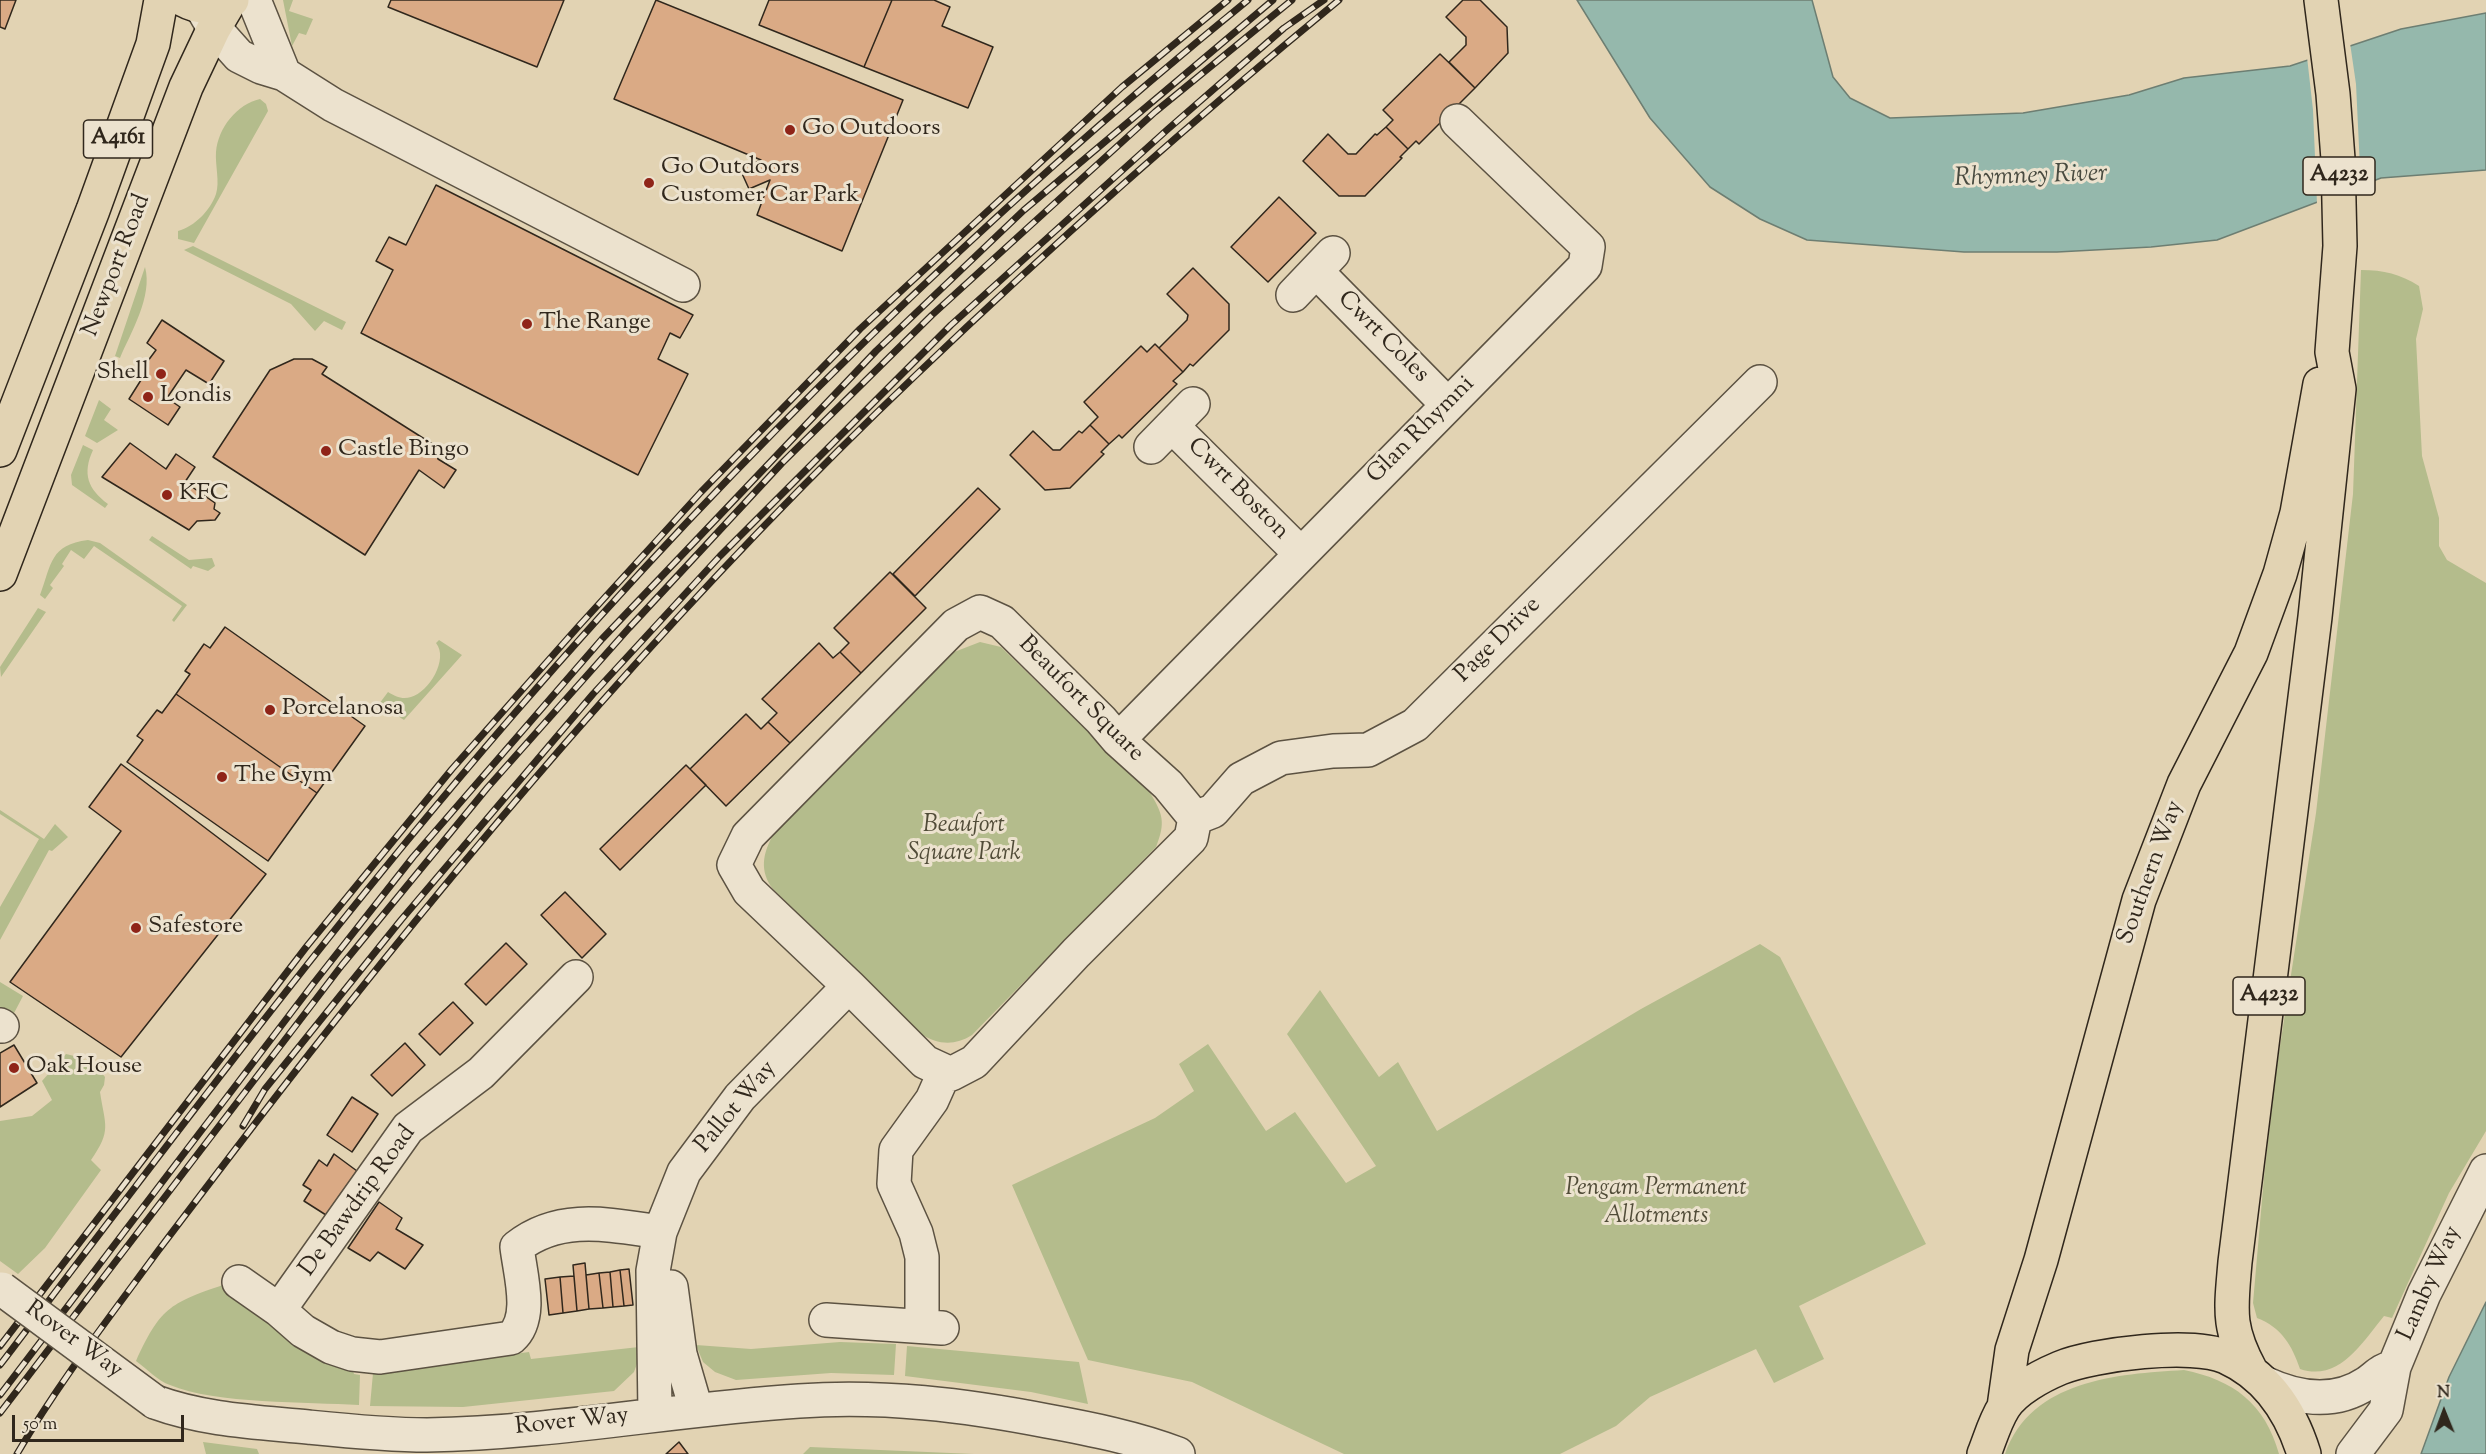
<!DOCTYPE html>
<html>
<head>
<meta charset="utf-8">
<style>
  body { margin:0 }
  #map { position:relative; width:2486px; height:1454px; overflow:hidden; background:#e2d3b3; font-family:"Sorts Mill Goudy",serif }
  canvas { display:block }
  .north { position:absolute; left:2414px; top:1382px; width:60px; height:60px; -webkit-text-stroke:4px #ece2ce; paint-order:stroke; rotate:359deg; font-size:16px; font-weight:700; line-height:24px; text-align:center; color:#30271c }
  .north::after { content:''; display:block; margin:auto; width:21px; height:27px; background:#30271c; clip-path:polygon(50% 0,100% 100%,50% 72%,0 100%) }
  .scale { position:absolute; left:12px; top:1415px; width:172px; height:27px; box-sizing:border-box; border:3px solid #30271c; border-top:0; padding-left:8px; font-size:18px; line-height:21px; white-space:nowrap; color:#30271c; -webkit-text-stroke:4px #ece2ce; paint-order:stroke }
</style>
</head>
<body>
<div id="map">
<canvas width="2486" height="1454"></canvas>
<div class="north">N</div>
<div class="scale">50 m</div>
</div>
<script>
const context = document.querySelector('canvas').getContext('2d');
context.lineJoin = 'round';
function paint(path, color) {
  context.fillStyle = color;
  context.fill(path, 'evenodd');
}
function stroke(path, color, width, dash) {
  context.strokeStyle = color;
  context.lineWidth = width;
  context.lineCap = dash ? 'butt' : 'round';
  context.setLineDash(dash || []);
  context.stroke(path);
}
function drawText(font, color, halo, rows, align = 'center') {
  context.font = font + ' "Sorts Mill Goudy",serif';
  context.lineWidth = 6;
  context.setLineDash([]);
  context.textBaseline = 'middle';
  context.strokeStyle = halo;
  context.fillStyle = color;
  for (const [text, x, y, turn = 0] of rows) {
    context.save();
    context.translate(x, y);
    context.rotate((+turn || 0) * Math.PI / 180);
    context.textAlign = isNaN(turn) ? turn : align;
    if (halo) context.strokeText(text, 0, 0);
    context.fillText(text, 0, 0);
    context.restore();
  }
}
paint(new Path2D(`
  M283,0h10l-4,11 24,8 -7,16 -7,-2 -7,13z
  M260,99l6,5 2,7 -74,132 -16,-4v-8c17,-5 32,-20 38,-37 4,-12 -1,-29 0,-42 2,-24 21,-48 44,-53z
  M193,246l153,76 -4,8 -18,-9 -9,10 -24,-27 -107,-54z
  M145,267c8,29 -14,65 -25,91l-5,-2z
  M2361,270c23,0 39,4 58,16l4,23 -7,30 6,117 17,62v28l8,14 39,23v548l-37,62 -57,125 -8,-2c-22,27 -45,66 -84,53 -8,-24 -19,-42 -43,-51l-4,-15 11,-126 12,-105 40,-259 37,-319z
  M99,400l12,9 -7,11 14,10 -21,13 -12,-7z
  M83,445l10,5c-11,24 -5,39 15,54l-3,4 -33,-23 -1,-10z
  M152,536l37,24 23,-2 3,8 -7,5 -15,-5 -2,3 -42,-29z
  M88,540l12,3 87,62 -13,17 -2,-2 10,-14 -88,-60 -10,13 -13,-9 -9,14 2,2 -14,19 3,3 -8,11 -5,-4c12,-32 10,-50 48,-55z
  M38,608l8,4 -45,65 -1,-10z
  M439,640l23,15 -58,65 -25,-16 9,-12c7,4 14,8 23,5 18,-5 38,-38 25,-54z
  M980,642l21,5 148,144c14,23 17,31 7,56l-184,188c-17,11 -34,10 -51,-1l-148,-145c-14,-18 -10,-36 0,-54l176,-181z
  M0,810l44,29 11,-15 13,13 -16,14 -3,-1 -49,90v-33l39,-68 -39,-25z
  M1760,944l20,13 146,287 -127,62 25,53 -50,24 -18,-34 -106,48 -34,29 -56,28h-216l-152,-72 -104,-22 -76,-175 143,-67 39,-27 -15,-27 29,-20 58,87 29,-19 51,71 30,-17 -89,-132 33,-44 59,87 19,-15 39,69 204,-122z
  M0,982l23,14 -10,19 -13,-8z
  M66,1054c17,4 28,8 39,23l-1,8 -4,7c5,34 12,38 -9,68l10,10 -56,78 -27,26 -18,-13v-140l32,-5 20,-16 -10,-19z
  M223,1285l129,83 2,6 6,1 -1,30c-51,-3 -144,-1 -189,-20 -12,-4 -23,-16 -34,-24 24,-52 33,-58 87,-76z
  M840,1342l56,2 -2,31 -63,-2 -95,7 -21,-8 -12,-10 -7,-17 55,4z
  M907,1346l172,16 9,42 -57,-12 -126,-16z
  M639,1347l-1,14 -4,11 -20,19 -151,16 -93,-1 3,-33 156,-21 2,7z
  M2184,1370c49,10 81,33 95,84h-274c26,-74 112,-80 179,-84z
  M203,1442l54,7 2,5h-53z
  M810,1447l164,7h-171z`), '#b4bc8c');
const water = new Path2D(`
  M1577,0h235l21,77 17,21 40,20 133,-5 106,-18 55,-17 106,-12 111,-37 85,-16v157l-105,8 -164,62 -66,7 -94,5h-93l-157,-12 -47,-21 -50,-32 -60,-69z
  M2486,1302v152h-65l28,-77z`);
paint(water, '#95b8ac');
stroke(water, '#6d7e72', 1.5);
paint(new Path2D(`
  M2350,43l6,41 5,105 -44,15 -4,-94 -6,-53z`), '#e2d3b3');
const building = new Path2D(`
  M0,0h16l-11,29 -5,-2z
  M391,0h173l-27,67 -149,-60z
  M656,0l247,100 -61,151 -85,-36 13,-35 -21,9 -9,-20 21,-9 -147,-61z
  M769,0h123l-28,67 -105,-42z
  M892,0h42l16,7 -8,19 51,21 -25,61 -104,-41z
  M1463,0h17l27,27 1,26 -33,35 -26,-26 17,-17v-8l-20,-20z
  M1440,54l35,34 -56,56 -3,-3 -8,8 -22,-22 7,-7 -10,-10z
  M1386,127l22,22 -8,8 2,1 -37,38h-26l-36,-35 25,-27 20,20h8l19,-20 2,1z
  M436,185l257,130 -13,23 -10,-5 -12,26 30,15 -50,101 -277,-142 32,-63 -17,-9 13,-24 17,8z
  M1279,197l37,36 -48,49 -37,-35z
  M1193,268l36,36v26l-36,36 -3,-2 -7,8 -24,-24 28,-28 1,-5 -21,-21z
  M162,320l62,41 -15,23 -23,-14 -19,28 13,9 -12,18 -39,-26 12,-19 -5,-3 20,-27 -9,-7z
  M1155,344l28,28 -10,9 4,3 -55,54 -3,-3 -10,9 -19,-19 8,-8 -14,-15 57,-56 6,6z
  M294,359h18l15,8 -5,7 112,71 4,14 18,11 -12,18 -25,-18 -54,85 -152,-98 57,-87z
  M1090,425l19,19 -8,8 3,2 -34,34 -25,2 -35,-35 23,-24 20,19h7l19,-19 3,2z
  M130,443l36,26 10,-15 19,13 -10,15 30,21 -1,6 6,4 -5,7 -18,1 -8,9 -87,-53z
  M978,488l22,21 -85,87 -22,-22z
  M890,572l36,36 -65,65 -21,-21 9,-9 -15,-15z
  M225,627l140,99 -48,67 -141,-99 14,-20 -5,-3 19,-27 6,4z
  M819,643l14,15 7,-6 21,21 -71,70 -22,-21 9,-9 -15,-14z
  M176,694l141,99 -49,68 -141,-99 16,-22 -6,-4 20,-26 5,3z
  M746,714l15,15 7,-7 22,21 -64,63 -36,-37z
  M121,764l145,110 -145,183 -111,-75 111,-151 -32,-24z
  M686,765l20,20 -86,85 -20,-21z
  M565,892l41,42 -24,24 -41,-43z
  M506,943l21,21 -41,41 -21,-21z
  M453,1002l20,21 -33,32 -21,-21z
  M405,1043l20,22 -33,31 -21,-21z
  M14,1045l23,38 -37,24v-54z
  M352,1097l26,17 -26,38 -25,-17z
  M334,1154l23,17 -31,44 -22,-14 7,-11 -8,-5 16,-25 8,6z
  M379,1202l23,16 -6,11 27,16 -18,24 -27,-17 -8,9 -22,-13z
  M585,1263l4,46 -12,2 -4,-46z
  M629,1269l4,36 -9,1 -4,-36z
  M620,1270l4,36 -11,1 -3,-35z
  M610,1272l3,35 -10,1 -4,-35z
  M599,1273l4,35 -14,1 -3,-34z
  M574,1276l3,35 -14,2 -3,-36z
  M560,1277l3,36 -14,2 -4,-36z
  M679,1442l9,12h-22z`);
paint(building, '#daaa85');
stroke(building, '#30271c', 1.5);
const minor = new Path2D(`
  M254,0l30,74
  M201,6l13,22 25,28 22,11 23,7 49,31 350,180
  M1316,271l132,134
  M1293,295l40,-42
  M1173,427l128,127
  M1151,447l42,-43
  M1118,740l467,-474 3,-19 -131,-126
  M1195,818l18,-7 28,-32 40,-21 52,-7 35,-1 47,-25 345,-343
  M0,1025l2,1
  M239,1282l40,28 24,21 28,16 21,7 28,3 131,-19c23,-20 9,-64 6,-91 43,-34 93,-22 143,-15
  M671,1287l9,67 16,55
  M279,1310l129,-182 73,-55 95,-96
  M826,1320l116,8
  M922,1326v-69l-6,-24 -22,-49 2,-34 36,-50 13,-29
  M2264,1383c34,16 70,22 103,0 10,-7 14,-13 27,-16
  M155,1402c49,18 102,20 153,25 40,4 79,8 119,8 125,-2 248,-26 372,-34 84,-6 166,4 248,20 44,8 89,17 131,33
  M655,1414l-2,-143 7,-39 24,-60 56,-75 109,-111 -100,-95 -15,-26 14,-29 208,-211 24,-13 22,10 99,98 17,20 50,45 27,33 -4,20 -115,115 -102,109 -23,12 -26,-12 -76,-76
  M2353,1454l33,-44 8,-43 30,-73 62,-123`);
const major = new Path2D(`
  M184,0c16,9 33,7 48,0
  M0,450l93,-240 60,-166 8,-44
  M0,574l186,-487 28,-59 16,-27
  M2251,1371c-24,-44 -20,-61 -16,-109l80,-645 24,-228 -7,-37 8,-106 -2,-87 -5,-65 -12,-94
  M2004,1407l8,-57 29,-90 98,-360 45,-116 67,-131 29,-79 17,-61 23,-129
  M1984,1454c6,-15 11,-33 20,-47 11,-17 37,-31 56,-39 34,-14 133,-26 166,-11 42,19 65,55 78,97`);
stroke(minor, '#5c5242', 36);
stroke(major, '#30271c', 36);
stroke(minor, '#ece2ce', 33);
stroke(major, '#e2d3b3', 33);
const rail = new Path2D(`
  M243,1126l22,-37 136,-169 192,-226 127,-138 231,-231 217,-196 116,-101 40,-28
  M0,1346l307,-400 145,-177 125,-141 124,-136 159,-163 262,-242 106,-87
  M0,1365c167,-220 333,-442 514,-651 223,-258 470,-499 734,-714
  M0,1395l313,-411 100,-127 189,-218 274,-288 148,-141 249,-210
  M0,1413l342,-448 146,-178 141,-159 153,-165 150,-148 223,-203 137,-112
  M17,1454c42,-72 92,-136 141,-203 50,-66 100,-132 151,-197 187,-238 387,-470 607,-679 136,-130 278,-256 423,-375`);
stroke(rail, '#30271c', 7);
stroke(rail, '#ece2ce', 4.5, [14]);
const minorBridge = new Path2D(`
  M2,1289l153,113`);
stroke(minorBridge, '#5c5242', 36, []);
stroke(minorBridge, '#ece2ce', 33);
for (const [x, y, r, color] of [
  [790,130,6,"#8f2418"],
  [649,183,6,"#8f2418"],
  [527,324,6,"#8f2418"],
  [161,374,6,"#8f2418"],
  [148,397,6,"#8f2418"],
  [326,451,6,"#8f2418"],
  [167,495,6,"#8f2418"],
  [270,710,6,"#8f2418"],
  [222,777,6,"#8f2418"],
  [136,928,6,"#8f2418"],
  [14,1068,6,"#8f2418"]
]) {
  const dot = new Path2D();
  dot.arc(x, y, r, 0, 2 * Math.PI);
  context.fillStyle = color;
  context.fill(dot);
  stroke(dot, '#ece2ce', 2);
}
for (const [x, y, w] of [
  [118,139,69],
  [2339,176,72],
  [2269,996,72]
]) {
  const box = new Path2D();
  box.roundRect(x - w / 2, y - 19, w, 38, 4.5);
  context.fillStyle = '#ece2ce';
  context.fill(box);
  stroke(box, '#30271c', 1.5);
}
drawText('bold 22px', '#30271c', null, [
  ["A4161",118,139],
  ["A4232",2339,176],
  ["A4232",2269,996]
]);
drawText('24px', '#30271c', '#ece2ce', [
  ["Go Outdoors",802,130],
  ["Go Outdoors",661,169],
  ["Customer Car Park",661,197],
  ["The Range",539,324],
  ["Shell",149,374,"right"],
  ["Londis",160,397],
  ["Castle Bingo",338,451],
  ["KFC",179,495],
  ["Porcelanosa",282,710],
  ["The Gym",234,777],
  ["Safestore",148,928],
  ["Oak House",26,1068]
], 'left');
drawText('24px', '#30271c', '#ece2ce', [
  ["Newport Road",118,266,-69],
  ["Cwrt Coles",1382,338,45],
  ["Glan Rhymni",1422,431,-45],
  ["Cwrt Boston",1237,490,45],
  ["Page Drive",1499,641,-45],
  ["Beaufort Square",1080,700,45],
  ["Southern Way",2152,873,-70],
  ["Pallot Way",737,1108,-50],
  ["De Bawdrip Road",359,1202,-54],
  ["Lamby Way",2431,1284,-66],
  ["Rover Way",73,1341,36],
  ["Rover Way",572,1423,-6]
]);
drawText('italic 24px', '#514c38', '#ece2ce', [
  ["Beaufort",964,827],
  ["Square Park",964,855],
  ["Pengam Permanent",1656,1190],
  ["Allotments",1656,1218]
]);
drawText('italic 26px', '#494b40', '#ece2ce', [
  ["Rhymney River",2031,178,-2]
]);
</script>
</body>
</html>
